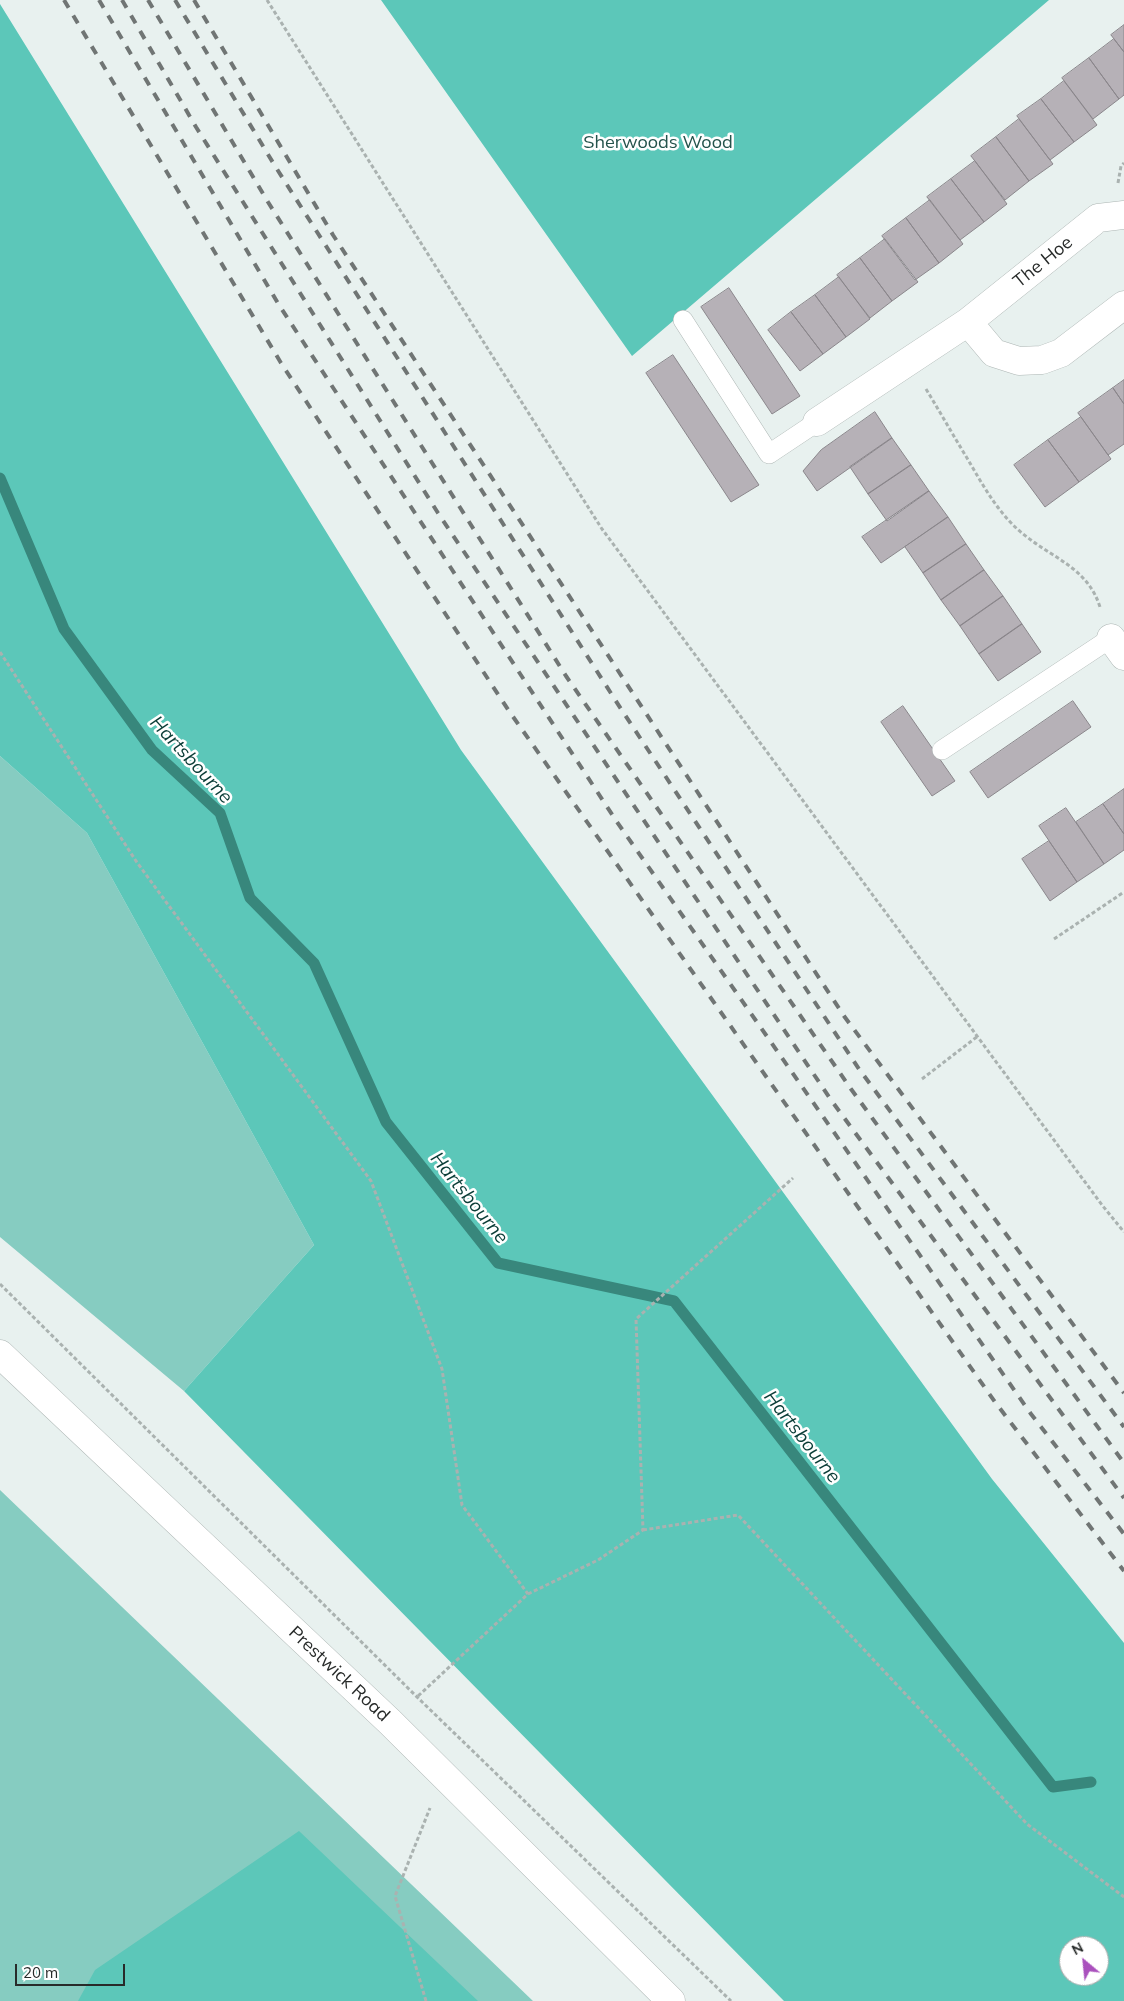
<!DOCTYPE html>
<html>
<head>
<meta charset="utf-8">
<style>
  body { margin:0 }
  #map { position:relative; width:1124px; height:2001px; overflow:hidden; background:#e8f1ef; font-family:Mulish,sans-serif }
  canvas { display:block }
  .north { position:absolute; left:1059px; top:1936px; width:50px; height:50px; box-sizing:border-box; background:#fff; border:1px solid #a9aaaa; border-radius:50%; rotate:332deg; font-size:14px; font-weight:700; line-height:20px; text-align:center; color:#282b2a }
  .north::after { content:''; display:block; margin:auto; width:18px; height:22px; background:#aa51bd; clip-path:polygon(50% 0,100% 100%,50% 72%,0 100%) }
  .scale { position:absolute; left:15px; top:1964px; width:110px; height:22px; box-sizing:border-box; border:2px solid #282b2a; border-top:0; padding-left:6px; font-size:15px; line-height:18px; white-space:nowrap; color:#282b2a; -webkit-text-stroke:4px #fff; paint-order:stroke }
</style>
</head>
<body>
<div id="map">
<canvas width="1124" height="2001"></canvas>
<div class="north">N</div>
<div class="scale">20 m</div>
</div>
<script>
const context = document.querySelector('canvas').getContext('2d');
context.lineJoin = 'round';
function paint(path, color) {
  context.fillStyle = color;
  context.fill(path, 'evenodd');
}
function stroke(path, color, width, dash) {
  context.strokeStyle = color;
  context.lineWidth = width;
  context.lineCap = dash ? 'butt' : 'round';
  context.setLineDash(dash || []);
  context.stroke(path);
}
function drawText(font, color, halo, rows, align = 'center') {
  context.font = font + ' Mulish,sans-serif';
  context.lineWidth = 5;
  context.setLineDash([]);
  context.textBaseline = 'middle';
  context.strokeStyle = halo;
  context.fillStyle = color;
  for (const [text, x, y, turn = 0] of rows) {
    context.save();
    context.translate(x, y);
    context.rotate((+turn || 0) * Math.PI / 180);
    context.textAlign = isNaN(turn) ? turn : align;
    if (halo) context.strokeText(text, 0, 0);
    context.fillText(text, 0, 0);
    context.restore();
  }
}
paint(new Path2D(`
  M0,756l87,77 227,412 -130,146 -184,-154z
  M0,1490l533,511h-533z`), '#86ccc1');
paint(new Path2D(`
  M381,0h668l-417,356z
  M0,4l461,746 531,729 132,164v358h-340l-600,-610 130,-146 -227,-412 -87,-77zM1069,1946h30v30h-30z
  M299,1831l179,170h-400l17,-31z`), '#5cc7b9');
stroke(new Path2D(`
  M0,478l64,151 88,121 68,63 30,85 64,65 72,159 112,141 176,38 379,486 38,-5`), '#38877c', 11);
const building = new Path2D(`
  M1124,25v27l-13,-17z
  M1114,39l10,13v43l-5,4 -30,-41z
  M1089,58l30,41 -26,20 -31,-41z
  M1064,81l33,44 -23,17 -33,-43z
  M1041,99l33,43 -24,18 -33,-44z
  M1019,119l34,45 -24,17 -33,-44z
  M996,137l33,44 -24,19 -34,-44z
  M975,161l32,43 -23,18 -33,-43z
  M951,179l33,43 -24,18 -33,-43z
  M930,200l33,44 -24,19 -33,-45z
  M906,218l33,45 -24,17 -33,-44z
  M885,239l33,43 -26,19 -32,-43z
  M860,258l32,43 -22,17 -33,-43z
  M839,277l31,42 -24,18 -31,-42z
  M729,288l71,108 -28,18 -71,-107z
  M815,295l31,42 -23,17 -32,-42z
  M791,312l32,42 -23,17 -32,-41z
  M673,355l86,130 -28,17 -85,-129z
  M1124,380v24l-11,-16z
  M1113,388l11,16v40l-16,11 -30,-42z
  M875,412l17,26 -75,53 -14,-20 18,-21z
  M1081,417l30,42 -32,23 -31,-42z
  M892,438l19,27 -43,29 -18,-27z
  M1048,440l31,42 -34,25 -31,-42z
  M911,465l18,26 -42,30 -19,-27z
  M929,491l19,26 -67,46 -19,-26z
  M948,517l18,27 -43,29 -18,-26z
  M966,544l18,26 -43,30 -18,-27z
  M984,570l19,26 -43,30 -19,-26z
  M1003,596l19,28 -43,30 -19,-28z
  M1022,624l19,28 -43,29 -19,-27z
  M1073,701l18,26 -103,71 -18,-26z
  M903,706l52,75 -23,15 -51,-74z
  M1124,789v45l-21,-30z
  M1103,804l21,30v16l-20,14 -28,-42z
  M1066,808l38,56 -27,18 -38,-56z
  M1049,841l28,41 -27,19 -28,-42z`);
paint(building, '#b6b1b7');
stroke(building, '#8a868b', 1);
const lane = new Path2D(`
  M683,320l86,134 48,-32
  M942,750l169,-112`);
const street = new Path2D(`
  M1124,215l-26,3 -130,104 26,31 25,8 23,-1 19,-7 63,-48
  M817,422l151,-100
  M1111,638l13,18`);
const secondary = new Path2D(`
  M0,1354l390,368 281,279`);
stroke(lane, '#acb5b3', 20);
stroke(street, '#acb5b3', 29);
stroke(secondary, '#acb5b3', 29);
stroke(new Path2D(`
  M267,0l335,529 500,676 22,27
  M1118,183l3,-17 3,-3
  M926,389c14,23 27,46 41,69 17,29 33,59 60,79 28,22 61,32 73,70
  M0,652l136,209 235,320 71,188 20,136 66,89 -111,103
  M1054,939l70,-47
  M922,1079l56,-43
  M0,1284l417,413 314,304
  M643,1530l95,-15 289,309 97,73
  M528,1594l70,-34 45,-30 -7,-211 157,-141
  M426,2001l-31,-105 35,-88`), '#aab2b0', 3, [4, 2.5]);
stroke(lane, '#fff', 19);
stroke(street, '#fff', 28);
stroke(secondary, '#fff', 28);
stroke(new Path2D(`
  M64,0l217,363 228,348 486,691 129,169
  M99,0l180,305 338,517 414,592 93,120
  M122,0l74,127 242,386 393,587 293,398
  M148,0l120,202 298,474 285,413 273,374
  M175,0l100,166 346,543 238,360 265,358
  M194,0l139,235 511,781 280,377`), '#707574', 4, [9, 9]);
drawText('18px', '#24534c', '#fff', [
  ["Sherwoods Wood",658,143]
]);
drawText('18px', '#282b2a', '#fff', [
  ["The Hoe",1043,262,-39],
  ["Prestwick Road",339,1674,43]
]);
drawText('italic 19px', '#0a3d37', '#fff', [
  ["Hartsbourne",191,760,47],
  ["Hartsbourne",469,1198,51],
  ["Hartsbourne",802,1437,52]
]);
</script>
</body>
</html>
